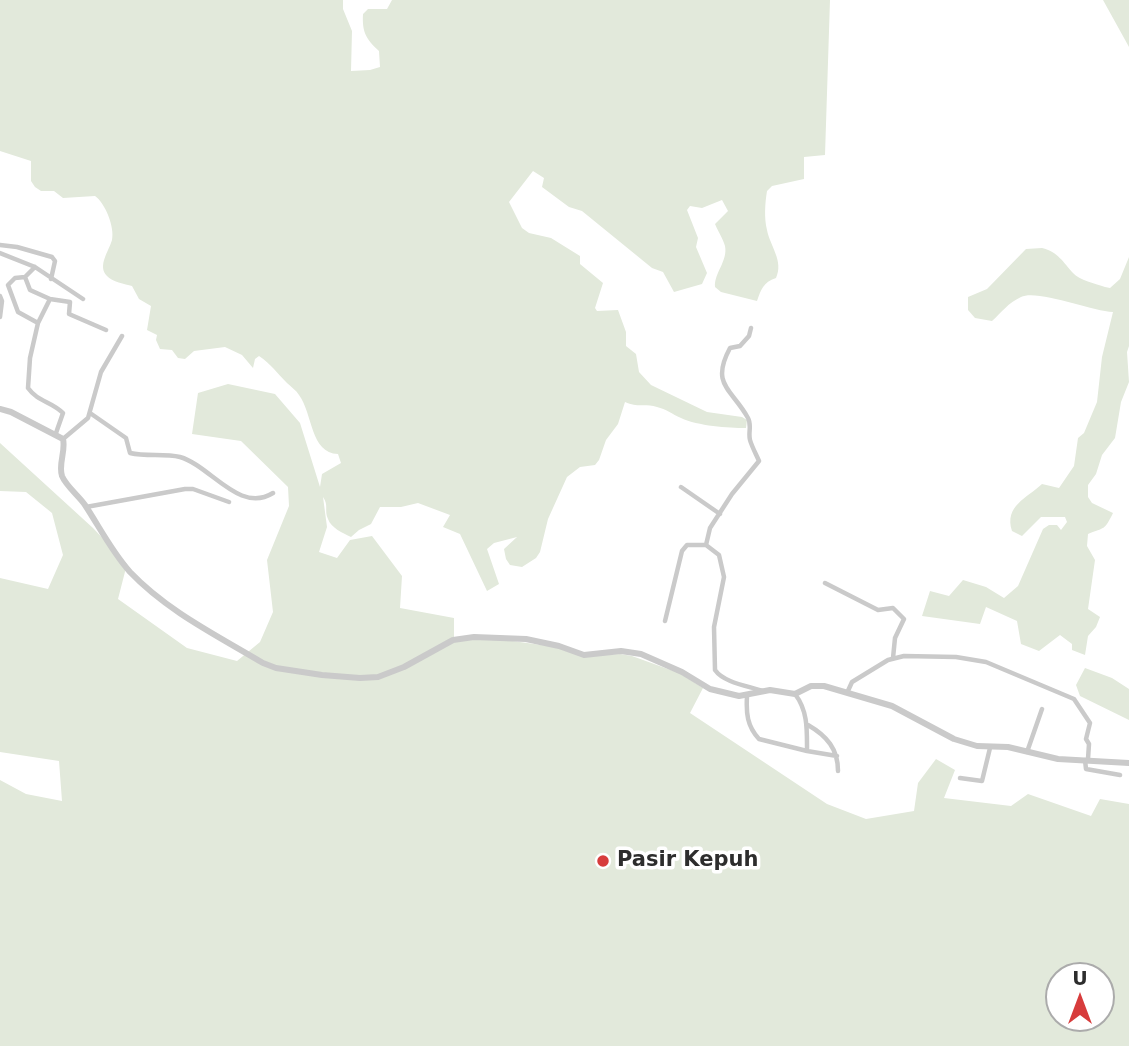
<!DOCTYPE html>
<html>
<head>
<meta charset="utf-8">
<style>
  body { margin:0 }
  #map { position:relative; width:1129px; height:1046px; overflow:hidden; background:#fff; font-family:"DejaVu Sans",sans-serif }
  canvas { display:block }
  .north { position:absolute; left:1045px; top:962px; width:70px; height:70px; box-sizing:border-box; background:#fff; border:2px solid #ababab; border-radius:50%; rotate:0deg; font-size:19px; font-weight:700; line-height:28px; text-align:center; color:#2d2d2d }
  .north::after { content:''; display:block; margin:auto; width:24px; height:32px; background:#d73c3c; clip-path:polygon(50% 0,100% 100%,50% 72%,0 100%) }
</style>
</head>
<body>
<div id="map">
<canvas width="1129" height="1046"></canvas>
<div class="north">U</div>
</div>
<script>
const context = document.querySelector('canvas').getContext('2d');
context.lineJoin = 'round';
function paint(path, color) {
  context.fillStyle = color;
  context.fill(path, 'evenodd');
}
function stroke(path, color, width, dash) {
  context.strokeStyle = color;
  context.lineWidth = width;
  context.lineCap = dash ? 'butt' : 'round';
  context.setLineDash(dash || []);
  context.stroke(path);
}
function drawText(font, color, halo, rows, align = 'center') {
  context.font = font + ' "DejaVu Sans",sans-serif';
  context.lineWidth = 7;
  context.setLineDash([]);
  context.textBaseline = 'middle';
  context.strokeStyle = halo;
  context.fillStyle = color;
  for (const [text, x, y, turn = 0] of rows) {
    context.save();
    context.translate(x, y);
    context.rotate((+turn || 0) * Math.PI / 180);
    context.textAlign = isNaN(turn) ? turn : align;
    if (halo) context.strokeText(text, 0, 0);
    context.fillText(text, 0, 0);
    context.restore();
  }
}
paint(new Path2D(`
  M0,0h343v9l9,22 -1,40 19,-1 10,-3 -1,-16c-13,-12 -17,-19 -16,-37l5,-5h19l5,-9h438l-5,155 -21,2v22l-32,7 -5,5c-2,12 -3,27 0,39 3,16 17,31 9,48 -13,4 -15,12 -19,23l-36,-9 -6,-5c-1,-14 13,-26 10,-41 -2,-7 -7,-15 -10,-22l13,-13 -6,-11 -20,8 -12,-2 -3,4 11,28 -2,9 11,26 -5,11 -28,8 -11,-20 -11,-4 -70,-57 -13,-4 -27,-20 2,-9 -11,-7 -24,31 13,26 7,5 22,5 29,18v8l23,19 -8,25 2,3 21,-1 8,22v14l10,8 3,18 12,13 56,27 35,5 5,3 -1,8c-18,0 -48,-2 -65,-10 -9,-4 -15,-9 -24,-11 -13,-4 -19,1 -32,-5l-7,22 -12,16 -7,20 -4,5 -15,2 -13,10 -19,42 -8,33 -4,6 -14,9 -12,-2 -4,-6 -2,-10 13,-12 -23,6 -7,6 12,35 -12,7 -27,-57 -17,-7 7,-12 -32,-12 -17,4h-21l-9,17 -12,6 -8,7c-8,-4 -20,-9 -23,-18 -4,-8 1,-14 -5,-22l4,30 -8,25 18,6 13,-18 22,-4 30,40 -2,32 54,10v22l37,-2 72,10 21,8 36,-2 12,2 47,17 24,15 -13,25 137,91 39,15 48,-8 4,-28 18,-24 19,11 -11,28 67,8 17,-12 63,22 9,-17 29,5v242h-1129v-266l26,14 36,7 -3,-40 -59,-9v-174l48,11 15,-34 -11,-42 -26,-21 -26,-1v-48l93,85 34,36 -9,35 69,49 50,13 23,-19 13,-30 -6,-52 22,-54 -1,-19 -47,-46 -49,-7 6,-41 30,-9 47,10 25,29 20,64 2,-13 19,-11 -3,-9c-28,-1 -25,-40 -39,-59 -3,-5 -8,-8 -12,-12 -10,-10 -16,-19 -28,-27l-4,3 -2,9 -11,-13 -17,-8 -31,4 -9,8 -7,-1 -6,-8 -12,-1 -4,-9 1,-5 -10,-5 4,-24 -12,-7 -7,-13c-7,-2 -20,-4 -25,-10 -10,-10 2,-25 5,-36 3,-13 -7,-37 -17,-44l-32,2 -9,-7h-13l-6,-4 -4,-6v-20l-31,-10zM1059,976h42v42h-42z
  M1103,0h26v47z
  M1042,248c16,4 21,14 31,25 6,7 23,11 32,14l5,1 10,-9 9,-22v89l-2,6 2,30 -8,20 -6,36 -13,17 -6,19 -8,11v12l4,6 21,10c-9,18 -8,14 -25,21l-1,12 8,14 -7,49 12,8 -4,10 -8,9 -3,19 -13,-5v-6l-12,-9 -21,16 -18,-7 -4,-23 -31,-14 -6,17 -58,-8 8,-25 19,5 14,-16 23,7 18,11 14,-12 25,-57 6,-4h8l4,5 6,-8 -2,-5h-24l-19,19 -10,-5c-8,-25 15,-33 30,-47l17,4 15,-22 4,-28 6,-5 13,-31 5,-45 11,-45c-22,-1 -76,-23 -92,-15 -13,6 -19,15 -29,24l-17,-3 -7,-8v-13l19,-8 39,-40z
  M1085,668l27,10 17,11v31l-49,-24 -4,-11z`), '#e2e9db');
stroke(new Path2D(`
  M0,245l17,2 35,10 3,4 -4,18
  M0,253l35,14 48,32
  M35,267l-10,10 -10,1 -7,7 10,27 20,11 -8,35 -2,30c10,14 23,13 35,25l-7,20
  M25,277l5,13 20,9 20,3 -1,12 37,16
  M0,296l2,5 -2,16
  M38,323l12,-24
  M90,413l36,25 4,15c17,4 34,0 50,4 31,9 59,57 93,36
  M63,439l25,-21 13,-46 21,-36
  M681,487l39,27
  M86,507l99,-18h8l36,13
  M706,545l4,-17 22,-34 27,-33c-3,-7 -7,-14 -9,-21 -2,-7 2,-15 -2,-22 -16,-29 -38,-33 -18,-70l10,-2 9,-10 2,-8
  M825,583l53,27 15,-2 11,11 -9,19 -2,20
  M665,621l17,-70 5,-6h19l13,10 5,22 -10,50 1,43c9,13 34,16 48,21
  M847,693l5,-11 36,-22 16,-4 52,1 30,5 88,37 16,24 -4,16 3,5 -1,15
  M747,696c-1,17 0,30 12,43l48,12c0,-21 1,-40 -12,-57
  M808,725c19,11 30,24 30,46
  M807,751l30,5
  M1027,752l15,-43
  M1085,760l1,9 34,6
  M960,778l22,3 8,-33`), '#cacaca', 4.5);
stroke(new Path2D(`
  M0,409l11,3 52,27c3,12 -5,25 -1,37 4,10 17,20 23,29 15,23 27,47 45,67 37,39 88,64 133,91l13,5 46,7 38,3 18,-1 26,-10 49,-27 21,-3 52,2 33,7 25,9 37,-4 20,3 41,18 28,17 29,7 31,-6 25,4 16,-8h13l68,20 62,33 23,7 31,1 50,12 71,4`), '#cacaca', 6);
for (const [x, y, r, color] of [
  [603,861,7,"#d73c3c"]
]) {
  const dot = new Path2D();
  dot.arc(x, y, r, 0, 2 * Math.PI);
  context.fillStyle = color;
  context.fill(dot);
  stroke(dot, '#fff', 2.5);
}
drawText('bold 21px', '#2d2d2d', '#fff', [
  ["Pasir Kepuh",617,861]
], 'left');
</script>
</body>
</html>
